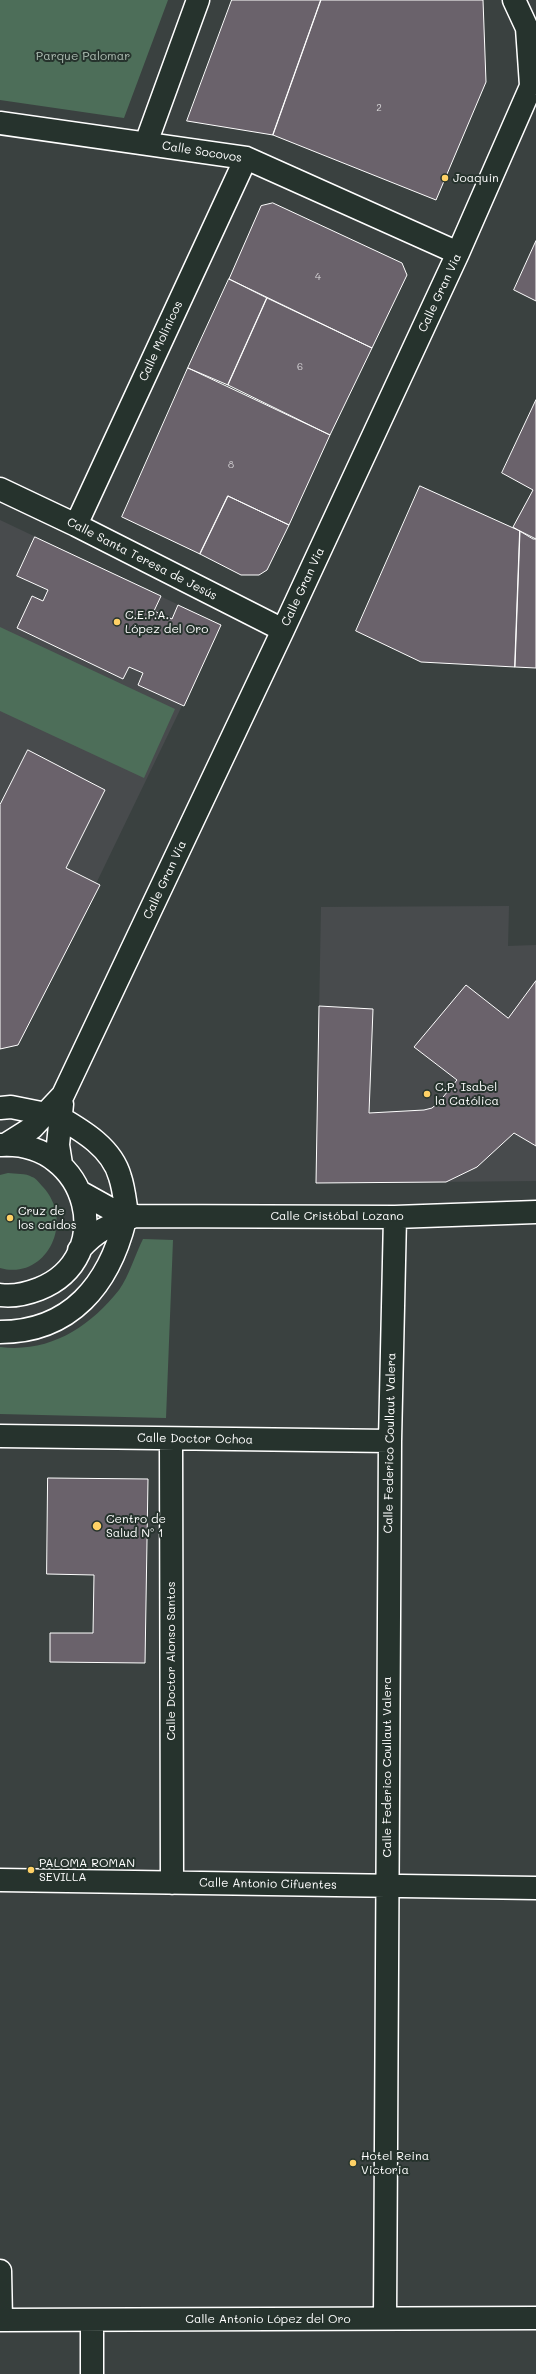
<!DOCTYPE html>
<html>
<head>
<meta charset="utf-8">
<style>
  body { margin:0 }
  canvas { display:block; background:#3a4140 }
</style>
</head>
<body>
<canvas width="536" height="2374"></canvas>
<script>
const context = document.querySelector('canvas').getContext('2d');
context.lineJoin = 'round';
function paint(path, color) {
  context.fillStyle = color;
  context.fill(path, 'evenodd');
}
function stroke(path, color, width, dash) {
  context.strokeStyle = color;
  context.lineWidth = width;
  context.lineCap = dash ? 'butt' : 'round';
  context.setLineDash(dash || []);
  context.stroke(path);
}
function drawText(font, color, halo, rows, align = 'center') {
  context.font = font + ' Mali,sans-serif';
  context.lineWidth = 4;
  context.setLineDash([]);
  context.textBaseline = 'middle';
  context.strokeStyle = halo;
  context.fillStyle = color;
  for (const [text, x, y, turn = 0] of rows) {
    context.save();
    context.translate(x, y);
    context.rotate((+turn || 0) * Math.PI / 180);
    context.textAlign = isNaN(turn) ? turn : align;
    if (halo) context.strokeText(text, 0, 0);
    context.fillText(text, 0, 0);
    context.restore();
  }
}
paint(new Path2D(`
  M0,520l221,105 -203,420 -18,4z
  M509,906l-1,40 28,-1v236l-220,2 5,-276z`), '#484b4d');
paint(new Path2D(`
  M0,0h168l-44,118 -124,-18z
  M0,627l175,82 -31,69 -144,-67z
  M8,1173c7,1 18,0 24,4 4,1 8,7 11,10 33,36 2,94 -43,81v-93z
  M143,1239l30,1 -7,178 -166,-4v-67c49,6 89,-19 119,-57 10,-14 16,-35 24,-51z`), '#4d6e59');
const building = new Path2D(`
  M232,0h89l-48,135 -86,-14z
  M321,0h162l3,82 -50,118 -163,-65z
  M273,203l129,60 5,12 -35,73 -143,-69 32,-73z
  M536,241v60l-22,-11z
  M229,279l38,19 -39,87 -40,-17z
  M267,298l105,50 -42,87 -102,-50z
  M188,368l142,67 -41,90 -61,-29 -28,58 -78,-37z
  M536,400v139h-3l-20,-12 20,-37 -31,-17z
  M420,486l100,45 -5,136 -94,-5 -65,-31z
  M228,496l61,29 -22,45 -8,5h-18l-41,-21z
  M520,531l16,8v129l-21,-1z
  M35,537l126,59 -7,15 18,8 6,-14 43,20 -37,81 -46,-21 5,-12 -14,-6 -6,12 -106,-51 15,-32 11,5 5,-11 -31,-14z
  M28,750l77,40 -39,78 34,17 -82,160 -18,4v-244z
  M536,981v165l-22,-13 -37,34 -31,15 -130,1 3,-177 54,3 -4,104 55,-3 8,-2 7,-6 18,-22 -43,-33 52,-62 42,33z
  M48,1478l100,1 -3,184 -95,-1v-29h43l1,-58 -47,-1z`);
paint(building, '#6a626b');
stroke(building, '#fff', 1);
const minor = new Path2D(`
  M514,0l13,28 4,57
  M0,123l246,35 212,95
  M146,143l52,-143
  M0,489l76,36 207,105
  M76,525l170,-367
  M0,1108l11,-1 35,7
  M59,1117c24,14 53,31 61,60 4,12 5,25 7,37
  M5,1145l27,-17 31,-33 220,-465 175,-377 78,-178
  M61,1164l-3,-19 4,-41
  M80,1192l36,20 21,4 258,1 141,-5
  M79,1250c17,-20 31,-25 56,-34
  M0,1295c13,2 26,-1 39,-6 79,-31 51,-149 -38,-144
  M0,1332c71,0 109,-48 125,-112
  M0,1436l390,5
  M171,1439l1,444
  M0,1880l536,8
  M0,2271l1,49
  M385,2318l5,-877 5,-224
  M0,2320l536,-2
  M92,2320v54`);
stroke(minor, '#fff', 25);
stroke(minor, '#26332d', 22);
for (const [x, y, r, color] of [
  [445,178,4,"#ffd166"],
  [117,622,4,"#ffd166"],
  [427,1094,4,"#ffd166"],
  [10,1218,4,"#ffd166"],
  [97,1526,5,"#ffd166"],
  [31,1870,4,"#ffd166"],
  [353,2163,4,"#ffd166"]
]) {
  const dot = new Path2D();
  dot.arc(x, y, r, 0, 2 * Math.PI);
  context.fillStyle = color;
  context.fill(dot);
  stroke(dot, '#26332d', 1.5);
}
drawText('10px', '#dad8da', null, [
  ["2",379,108],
  ["4",318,277],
  ["6",300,367],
  ["8",231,465]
]);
drawText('12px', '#afbeb4', '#26332d', [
  ["Parque Palomar",83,56]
]);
drawText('12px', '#fff', '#26332d', [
  ["Calle Socovos",202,152,9],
  ["Calle Gran Via",440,293,-65],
  ["Calle Molinicos",161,341,-65],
  ["Calle Santa Teresa de Jesús",142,559,27],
  ["Calle Gran Via",303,587,-65],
  ["Calle Gran Via",165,880,-65],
  ["Calle Cristóbal Lozano",337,1216],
  ["Calle Doctor Ochoa",195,1439,1],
  ["Calle Federico Coullaut Valera",390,1443,-89],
  ["Calle Doctor Alonso Santos",171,1661,-90],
  ["Calle Federico Coullaut Valera",387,1767,-90],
  ["Calle Antonio Cifuentes",268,1884,1],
  ["Calle Antonio López del Oro",268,2319]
]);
drawText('12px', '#fff', '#26332d', [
  ["Joaquin",453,178],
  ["C.E.P.A.",125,615],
  ["López del Oro",125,629],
  ["C.P. Isabel",435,1087],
  ["la Católica",435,1101],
  ["Cruz de",18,1211],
  ["los caidos",18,1225],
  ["Centro de",106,1519],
  ["Salud Nº 1",106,1533],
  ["PALOMA ROMAN",39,1863],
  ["SEVILLA",39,1877],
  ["Hotel Reina",361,2156],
  ["Victoria",361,2170]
], 'left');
</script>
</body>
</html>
